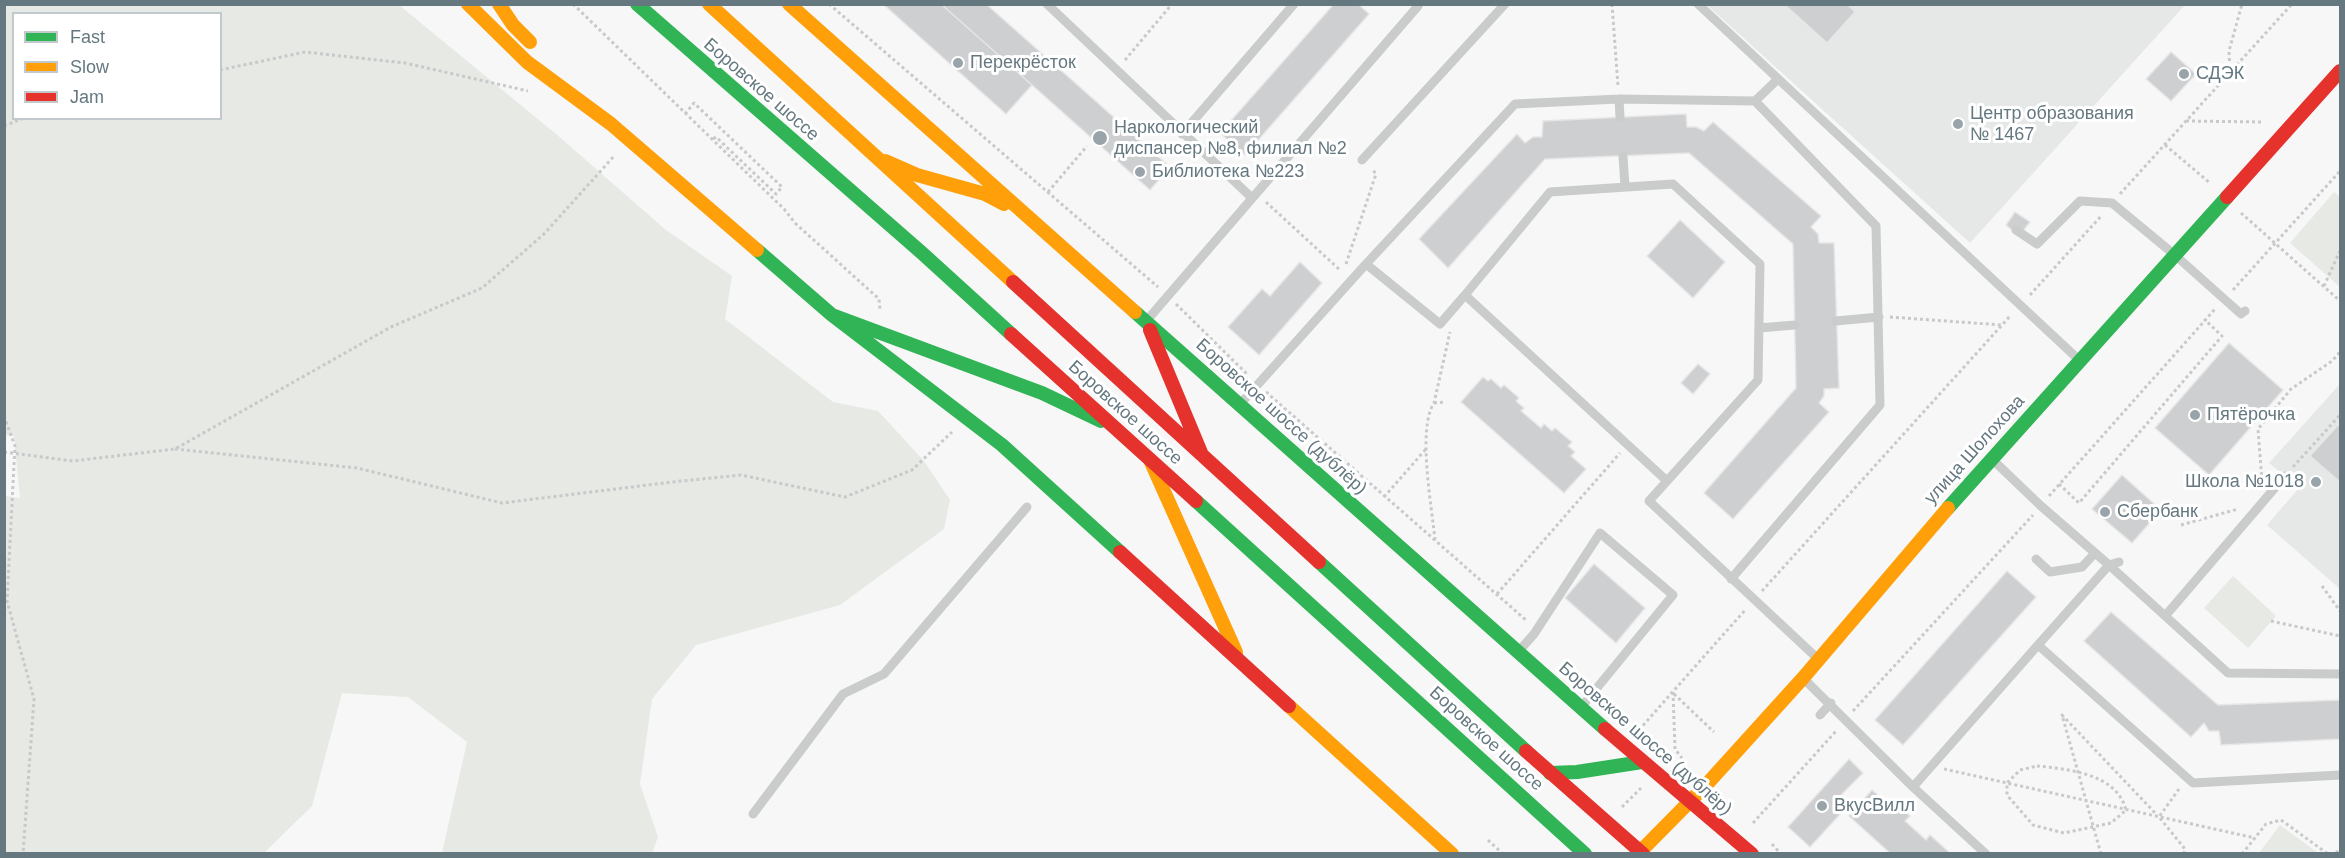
<!DOCTYPE html>
<html>
<head>
<meta charset="utf-8">
<style>
  body { margin:0 }
  #map { position:relative; width:2345px; height:858px; overflow:hidden; background:#f7f7f7; font-family:Helvetica,sans-serif }
  canvas { display:block }
  .frame { position:absolute; inset:0; border:6px solid #657880; pointer-events:none }
  .legend { position:absolute; left:12px; top:12px; width:210px; height:108px; box-sizing:border-box; background:#fff; border:2px solid #c1c9cc; margin:0; padding:8px 10px; list-style:none; font-size:18px; color:#657880 }
  .legend li { display:flex; align-items:center; gap:12px; height:30px }
  .legend b { width:30px; border:2px solid #c1c9cc }
</style>
</head>
<body>
<div id="map">
<canvas width="2345" height="858"></canvas>
<div class="frame"></div>
<ul class="legend">
<li><b style="height:8px;background:#30b455"></b>Fast</li>
<li><b style="height:8px;background:#ff9f0a"></b>Slow</li>
<li><b style="height:8px;background:#e5322d"></b>Jam</li>
</ul>
</div>
<script>
const context = document.querySelector('canvas').getContext('2d');
context.lineJoin = 'round';
function paint(path, color) {
  context.fillStyle = color;
  context.fill(path, 'evenodd');
}
function stroke(path, color, width, dash) {
  context.strokeStyle = color;
  context.lineWidth = width;
  context.lineCap = dash ? 'butt' : 'round';
  context.setLineDash(dash || []);
  context.stroke(path);
}
function drawText(font, color, halo, rows, align = 'center') {
  context.font = font + ' Helvetica,sans-serif';
  context.lineWidth = 6;
  context.setLineDash([]);
  context.textBaseline = 'middle';
  context.strokeStyle = halo;
  context.fillStyle = color;
  for (const [text, x, y, turn = 0] of rows) {
    context.save();
    context.translate(x, y);
    context.rotate((+turn || 0) * Math.PI / 180);
    context.textAlign = isNaN(turn) ? turn : align;
    if (halo) context.strokeText(text, 0, 0);
    context.fillText(text, 0, 0);
    context.restore();
  }
}
paint(new Path2D(`
  M1707,5h478l-215,238z
  M2340,384v205l-73,-64 32,-37 -30,-25z`), '#e6e8e7');
paint(new Path2D(`
  M399,5l157,129 110,96 66,46 -7,43 108,83 45,9 46,50 26,39 -6,29 -104,76 -144,40 -44,54 -12,85 18,53 -6,16h-210l25,-111 -59,-45 -66,-4 -30,113 -48,47h-259v-357l15,2 -6,-62 -10,-1 1,-430zM14,14h206v104h-206z
  M2334,192l6,5v90l-50,-44z
  M2233,576l43,40 -28,32 -44,-40z
  M2280,825l38,28h-59z`), '#e6e9e4');
const building = new Path2D(`
  M883,4h58l91,81 -26,29z
  M941,4h45l184,163 -20,23z
  M1334,4h24l11,10 -124,141 -25,-22z
  M1784,4h63l8,8 -28,31z
  M2171,52l25,22 -25,27 -25,-22z
  M1686,114l1,13h9l8,4 9,-9 108,94 -10,11 7,7 1,9h15l5,145 -15,1v7l-5,7 10,9 -96,107 -29,-26 92,-105 -3,-144 -104,-91 -144,6 -97,109 -29,-29 98,-105 8,9 8,-6h9l1,-16z
  M2015,212l15,10 -11,14 -13,-11z
  M1680,220l45,42 -32,36 -46,-42z
  M1300,262l22,21 -63,72 -31,-28 34,-38 8,7z
  M2229,343l54,47 -74,85 -54,-47z
  M1698,364l12,10 -17,20 -12,-11z
  M1483,377l5,4 3,-2 10,9 3,-3 15,13 -3,3 8,7 -3,3 20,17 3,-4 8,7 3,-3 17,14 -4,4 7,6 -4,4 15,13 -22,24 -103,-91z
  M2338,425l2,2v55l-30,-26z
  M2122,475l39,35 -29,33 -40,-34z
  M1594,564l51,44 -29,35 -51,-45z
  M2007,571l29,26 -133,148 -28,-25z
  M2111,612l107,93 122,-5v39l-119,6 -2,-14h-10l-5,-8 -13,14 -107,-96z
  M1849,759l14,14 -29,29 9,9 -33,36 -22,-20z
  M1872,790l15,13 5,-4 18,17 -5,5 21,19 4,-5 21,19h-60l-42,-38z`);
paint(building, '#cecfd0');
stroke(building, '#e6e6e6', 1.5);
stroke(new Path2D(`
  M573,4l211,205 11,14 84,76 1,11
  M829,4l329,283
  M1612,4l6,82
  M1125,60l47,-56
  M220,70l85,-18 100,11 123,28
  M2230,73l-1,-22 13,-47
  M685,114l9,-11 88,84 -6,7 -60,-57 -3,2
  M2186,121l77,1
  M4,126l20,-8
  M2165,145l45,38
  M1048,192l39,-46
  M2120,194l172,-190
  M1266,202l75,69
  M2241,213l99,88
  M1346,264l30,-90 -4,-5
  M2324,286l16,-35
  M2233,290l107,-119
  M2030,295l72,-80
  M1176,304l72,71
  M1890,317l112,8
  M1266,392l261,229
  M1434,403l12,-1
  M4,416l11,30 -8,155 27,98 -11,155
  M175,449l182,19 145,35 170,-21 69,-7 104,22 67,-27 40,-38
  M4,452l69,9 102,-12 216,-122 91,-39 62,-54 71,-79
  M2293,467l47,-52
  M2262,481l-4,-52 33,-40 41,-28 8,-9
  M2059,484l20,19 143,-167 -18,-17
  M2049,496l167,-188
  M1384,497l42,-48
  M2181,525l57,-16
  M1435,540c-3,-32 -18,-112 -1,-137l16,-71
  M2322,586l18,25
  M1762,591l249,-276
  M1497,594l123,-141
  M2271,621l69,15
  M1673,692l2,57 7,9
  M1674,694l40,38
  M1853,711l180,-196
  M1639,730l107,-121
  M2037,766c32,3 80,8 89,44l-15,13 -47,10 -31,-8 -26,-30v-12l13,-13z
  M1944,769l311,69
  M2179,789l-20,28 26,32 -1,5
  M1622,807l19,-19
  M1753,823l84,-93
  M1488,840l15,14
  M1772,844l9,10
  M2101,854l-39,-139 95,100
  M2242,854l24,-30 15,-4 47,34
  M2330,854l10,-3`), '#c8c9ca', 3, [3, 3]);
stroke(new Path2D(`
  M1047,4l205,194
  M1698,4l380,355
  M1619,99l1,18
  M1182,134l112,-130
  M1623,156l2,31
  M1362,160l143,-156
  M2016,230l21,14 43,-43 32,2 64,53 65,58 4,-3
  M1366,264l149,-160 104,-5 136,2 23,-22
  M1465,295l85,-103 123,-8 87,80 -2,116 -91,101
  M1148,319l270,-313 -2,-2
  M1836,321l43,-4
  M1759,328l36,-3
  M1242,402l124,-138 74,60 25,-29 202,186 -18,20 168,157
  M1994,461l47,45 68,59 -71,80
  M2036,559l14,13 32,-5 13,-14
  M2119,562l-10,3 119,108 112,1
  M1731,579l149,-174 -4,-179 -121,-125
  M2166,615l119,-139
  M1519,651l15,-17 66,-101 73,62 -90,110
  M1804,679l109,108 73,67
  M1820,715l11,-12
  M1913,787l125,-142 155,138 147,-8
  M753,814l90,-120 41,-20 143,-167`), '#cacccc', 9);
stroke(new Path2D(`
  M637,4l285,249 89,81
  M757,250l75,65 210,78 59,28
  M1135,312l470,417
  M832,315l170,130 118,107
  M1196,501l389,353
  M1948,508l279,-311
  M1319,562l207,189
  M1550,773l27,-1 65,-10`), '#30b455', 14);
stroke(new Path2D(`
  M468,4l59,58 84,62 146,126
  M499,4l14,21 17,17
  M709,4l304,278
  M789,4l346,308
  M885,161l32,14 68,19 19,10
  M1150,460l86,192
  M1289,706l163,148
  M1638,854l69,-70 96,-106 145,-170`), '#ff9f0a', 14);
stroke(new Path2D(`
  M2227,197l113,-126
  M1013,282l306,280
  M1150,330l52,125
  M1011,334l185,167
  M1120,552l169,154
  M1605,729l147,125
  M1526,751l117,103`), '#e5322d', 14);
for (const [x, y, r, color] of [
  [958,63,6,"#98a4aa"],
  [2184,74,6,"#98a4aa"],
  [1958,124,6,"#98a4aa"],
  [1100,138,8,"#98a4aa"],
  [1140,172,6,"#98a4aa"],
  [2195,415,6,"#98a4aa"],
  [2316,482,6,"#98a4aa"],
  [2105,512,6,"#98a4aa"],
  [1822,806,6,"#98a4aa"]
]) {
  const dot = new Path2D();
  dot.arc(x, y, r, 0, 2 * Math.PI);
  context.fillStyle = color;
  context.fill(dot);
  stroke(dot, '#fff', 2);
}
drawText('18px', '#657880', '#fff', [
  ["Перекрёсток",970,63],
  ["СДЭК",2196,74],
  ["Центр образования",1970,114],
  ["№ 1467",1970,135],
  ["Наркологический",1114,128],
  ["диспансер №8, филиал №2",1114,149],
  ["Библиотека №223",1152,172],
  ["Пятёрочка",2207,415],
  ["Школа №1018",2304,482,"right"],
  ["Сбербанк",2117,512],
  ["ВкусВилл",1834,806]
], 'left');
drawText('18px', '#657880', '#fff', [
  ["Боровское шоссе",761,90,41],
  ["Боровское шоссе",1125,413,42],
  ["Боровское шоссе (дублёр)",1281,417,42],
  ["улица Шолохова",1975,450,-48],
  ["Боровское шоссе",1486,739,42],
  ["Боровское шоссе (дублёр)",1645,739,41]
]);
</script>
</body>
</html>
